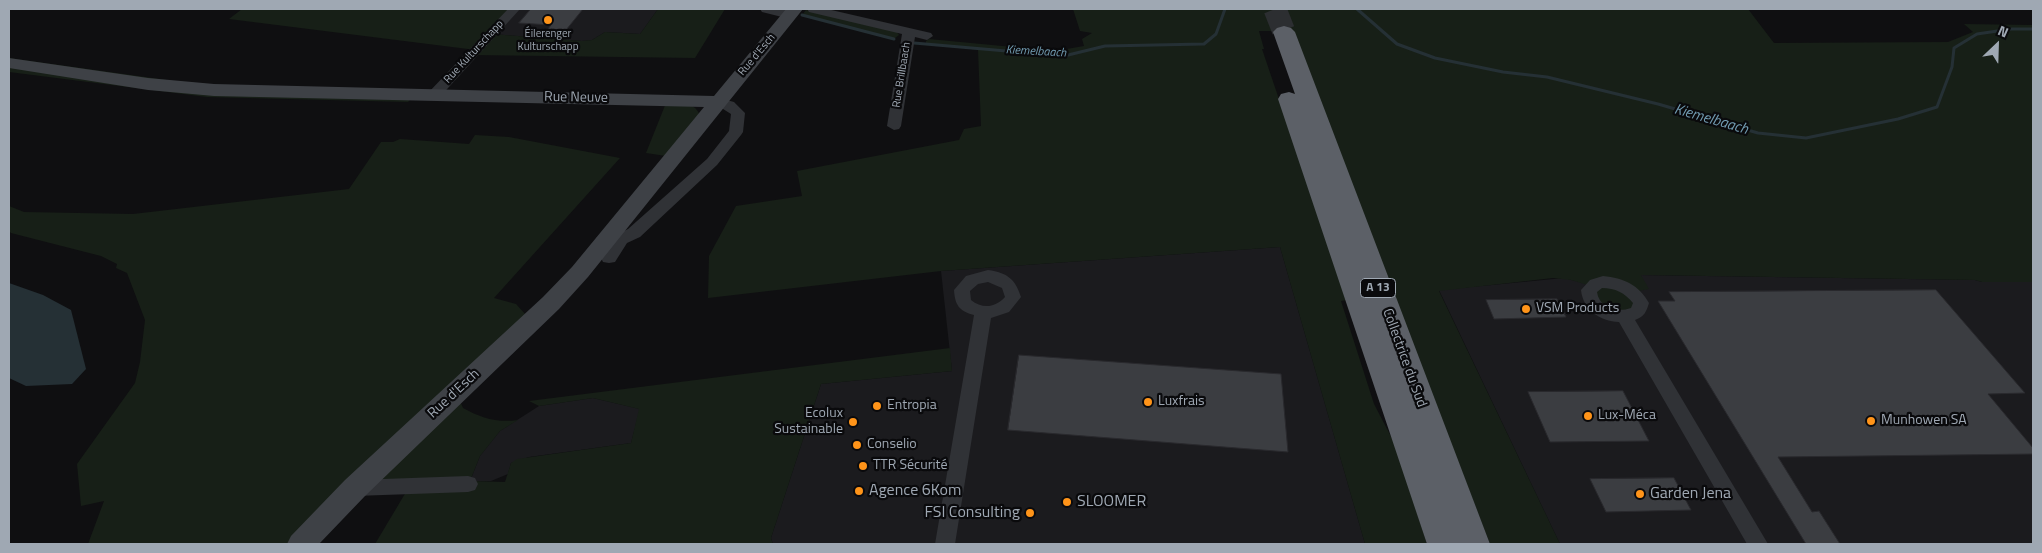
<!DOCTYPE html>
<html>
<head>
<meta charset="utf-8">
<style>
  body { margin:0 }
  #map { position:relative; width:2042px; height:553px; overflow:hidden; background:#0f0f11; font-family:"Titillium Web",sans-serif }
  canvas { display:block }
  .frame { position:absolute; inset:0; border:10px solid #9fa8b3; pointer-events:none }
  .north { position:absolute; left:1972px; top:20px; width:50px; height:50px; -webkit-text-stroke:4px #0a0a0c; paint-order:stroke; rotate:24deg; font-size:14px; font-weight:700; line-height:20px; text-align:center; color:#9fa8b3 }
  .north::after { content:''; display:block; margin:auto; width:18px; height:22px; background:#9fa8b3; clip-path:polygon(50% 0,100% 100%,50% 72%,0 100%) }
</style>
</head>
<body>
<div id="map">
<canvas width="2042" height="553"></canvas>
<div class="frame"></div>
<div class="north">N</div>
</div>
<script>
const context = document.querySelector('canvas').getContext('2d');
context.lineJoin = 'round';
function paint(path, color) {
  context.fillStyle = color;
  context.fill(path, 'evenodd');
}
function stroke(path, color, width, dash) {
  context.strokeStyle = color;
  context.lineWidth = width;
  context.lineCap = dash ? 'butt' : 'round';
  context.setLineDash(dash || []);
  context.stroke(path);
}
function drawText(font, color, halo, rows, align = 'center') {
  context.font = font + ' "Titillium Web",sans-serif';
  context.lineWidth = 4.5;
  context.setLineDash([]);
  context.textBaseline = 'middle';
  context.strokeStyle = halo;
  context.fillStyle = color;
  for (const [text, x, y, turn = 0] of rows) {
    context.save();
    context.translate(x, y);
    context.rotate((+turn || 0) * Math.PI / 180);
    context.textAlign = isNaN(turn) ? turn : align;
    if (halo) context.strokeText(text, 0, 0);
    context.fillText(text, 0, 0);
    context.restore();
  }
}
paint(new Path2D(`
  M514,9h144l-18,25 -35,-2 -13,8 -10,1 -91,-7z
  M1280,247l85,297h-592l-2,-6 50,-154 131,-13 -11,-100z
  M1640,275l335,5 7,2h51v262h-473l-121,-254 125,-12 74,19z
  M593,398l47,11 -9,34 -102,14 -18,6 -3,11 -17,7h-21l10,-25 20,-25 39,-25z`), '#1b1b1e');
paint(new Path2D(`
  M242,9h272l-22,25 90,7 10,-1 13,-8 35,2 18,-25h67l-30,49 -223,-3 4,-5 -247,-31z
  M1073,9h675l26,34 174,-1 25,-10 -9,-8 69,1v257h-51l-7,-2 -334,-5 8,14 -16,3 5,20 -36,-1 -11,-25 -20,-6 -18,-2 -114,13 121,253h-70l-199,-513h-32l5,18h-2l85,251 -6,1 33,103 23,44 30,96h-62l-85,-297 -339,24 -233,27 1,-42 27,-50 66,-10 -5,-25 162,-31 5,-11 17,-3 -3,-76 -52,-6v-3l3,-2 126,12 29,-5 -2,-7 10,-6 -12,-2z
  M806,10l91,22 2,3 -5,4 -92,-24z
  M9,58l201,28 208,5 -10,11 -201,-5 -198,-25z
  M666,103c14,0 27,-3 34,12l-34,41 -20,-3z
  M475,135l34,2 111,21 -126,140 22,6 10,11 -66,86 3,7c18,10 34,15 55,12l-18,11 -20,25 -10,25 35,1 6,-19 6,-4 114,-16 8,-34 -46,-11 -54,8 -10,-5 421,-53 2,23 -131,13 -50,154 2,6h-398l34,-57 -55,1 -53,56h-213l16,-43 -23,5 -4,-42 58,-81 5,-21 5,-42 -18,-47 -11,-5 1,-4 -16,-8 -90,-23 -2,-2v-25l15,6 109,2 216,-25 32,-47h12l7,-3 69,5z`), '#171f17');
paint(new Path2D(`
  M9,283l34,12 28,15 15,59 -14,15 -46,2 -17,-8z`), '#253035');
stroke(new Path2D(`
  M1357,9l40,35 38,14 68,14 44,5 111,27 100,29 48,5 92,-19 39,-12 15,-40 2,-19 23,-14 34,-5h22
  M802,15l92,24
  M914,43l150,13 41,-10 99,-2 12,-10 9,-25`), '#253035', 3);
const building = new Path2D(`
  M531,9h52l-17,21 -18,-1 3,-4 -32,-2z
  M1936,290l89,103 -37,1 45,54v6l-255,3 34,55 7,-1 21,33h-34l-148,-243h17l-6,-9z
  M1557,299l9,18 -72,2 -8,-19z
  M1019,355l262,19 7,78 -280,-22z
  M1623,391l26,50 -99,1 -22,-50z
  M1674,478l17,32 -85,2 -16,-33z`);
paint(building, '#3b3d41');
stroke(building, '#29292d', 1);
stroke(new Path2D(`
  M1275,9l9,23`), '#2c2e31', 23, [23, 12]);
paint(new Path2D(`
  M508,9h12l-82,90h-10l-2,-3 2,-3z
  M760,9h20l14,3 2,3 -6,4 -28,-7z
  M807,9h20l104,24 2,3 -6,4 -12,-3 -14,89 -2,3 -5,1 -7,-4 15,-92 -93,-22z
  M719,98l15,4 11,11 -2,19 -2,3 -24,30 -77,72 -13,6 -12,19 -6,1 -6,-1 -2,-4 8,-12 -12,-1 -2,-4 2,-4 21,-3 10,-5 79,-70 22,-28 2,-17 -19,-12z
  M988,270c20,3 27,9 33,27l-12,15 -18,6 -36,226h-20l39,-229c-15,-4 -19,-10 -20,-25l12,-14zM988,282l14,6 3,9c-10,11 -23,12 -34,3l-1,-9 8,-7z
  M1603,276c21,2 36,9 46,27 -3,9 -4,13 -14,17l133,224h-21l-128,-222c-19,-1 -36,-12 -38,-32l9,-10zM1602,288c13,0 23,5 31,15l-2,5c-14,5 -32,0 -34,-16z
  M468,476l7,2 3,6 -3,6 -7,2 -113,4 -7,-2 -3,-6 3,-6 7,-2z`), '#303236');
paint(new Path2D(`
  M786,9h17l-215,268 -29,32 -194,187 -46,48h-32l4,-8 54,-56 198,-183 29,-30 132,-160 -490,-11 -66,-6 -139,-22v-10l139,20 66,6 500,12z`), '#3e4146');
paint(new Path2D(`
  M1284,26l7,2 4,4 195,512h-63l-149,-445 3,-5 8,-2 6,2 -22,-62 4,-4z`), '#5c6067');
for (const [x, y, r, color] of [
  [548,20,5,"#ff9419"],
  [1526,309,5,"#ff9419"],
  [1148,402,5,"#ff9419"],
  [877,406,5,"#ff9419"],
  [1588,416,5,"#ff9419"],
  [1871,421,5,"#ff9419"],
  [853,422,5,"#ff9419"],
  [857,445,5,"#ff9419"],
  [863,466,5,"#ff9419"],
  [859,491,5,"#ff9419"],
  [1640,494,5,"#ff9419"],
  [1067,502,5,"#ff9419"],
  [1030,513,5,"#ff9419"]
]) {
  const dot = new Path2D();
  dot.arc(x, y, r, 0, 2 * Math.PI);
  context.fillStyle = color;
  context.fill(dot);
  stroke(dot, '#0a0a0c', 2);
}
drawText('11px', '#9fa8b3', '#0a0a0c', [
  ["Éilerenger",548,34],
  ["Kulturschapp",548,47]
]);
drawText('11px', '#9fa8b3', '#0a0a0c', [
  ["Rue Kulturschapp",474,52,-47],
  ["Rue d'Esch",757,55,-50],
  ["Rue Brillbaach",902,75,-81]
]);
drawText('italic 12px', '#729cb2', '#0a0a0c', [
  ["Kiemelbaach",1036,52,3]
]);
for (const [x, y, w] of [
  [1378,288,35]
]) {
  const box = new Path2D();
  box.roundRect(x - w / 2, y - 9.5, w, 19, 4);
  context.fillStyle = '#0a0a0c';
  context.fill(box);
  stroke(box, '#9fa8b3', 1);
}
drawText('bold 12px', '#9fa8b3', null, [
  ["A 13",1378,288]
]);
drawText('14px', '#9fa8b3', '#0a0a0c', [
  ["Rue Neuve",576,98,1],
  ["Collectrice du Sud",1404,358,70],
  ["Rue d'Esch",454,394,-43]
]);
drawText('14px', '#9fa8b3', '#0a0a0c', [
  ["VSM Products",1536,309],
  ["Luxfrais",1158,402],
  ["Entropia",887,406],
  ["Ecolux",843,414,"right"],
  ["Sustainable",843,430,"right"],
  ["Lux-Méca",1598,416],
  ["Munhowen SA",1881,421],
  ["Conselio",867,445],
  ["TTR Sécurité",873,466]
], 'left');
drawText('italic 15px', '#729cb2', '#0a0a0c', [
  ["Kiemelbaach",1711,120,16]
]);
drawText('16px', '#9fa8b3', '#0a0a0c', [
  ["Agence 6Kom",869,491],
  ["Garden Jena",1650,494],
  ["SLOOMER",1077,502],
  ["FSI Consulting",1020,513,"right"]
], 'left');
</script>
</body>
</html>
